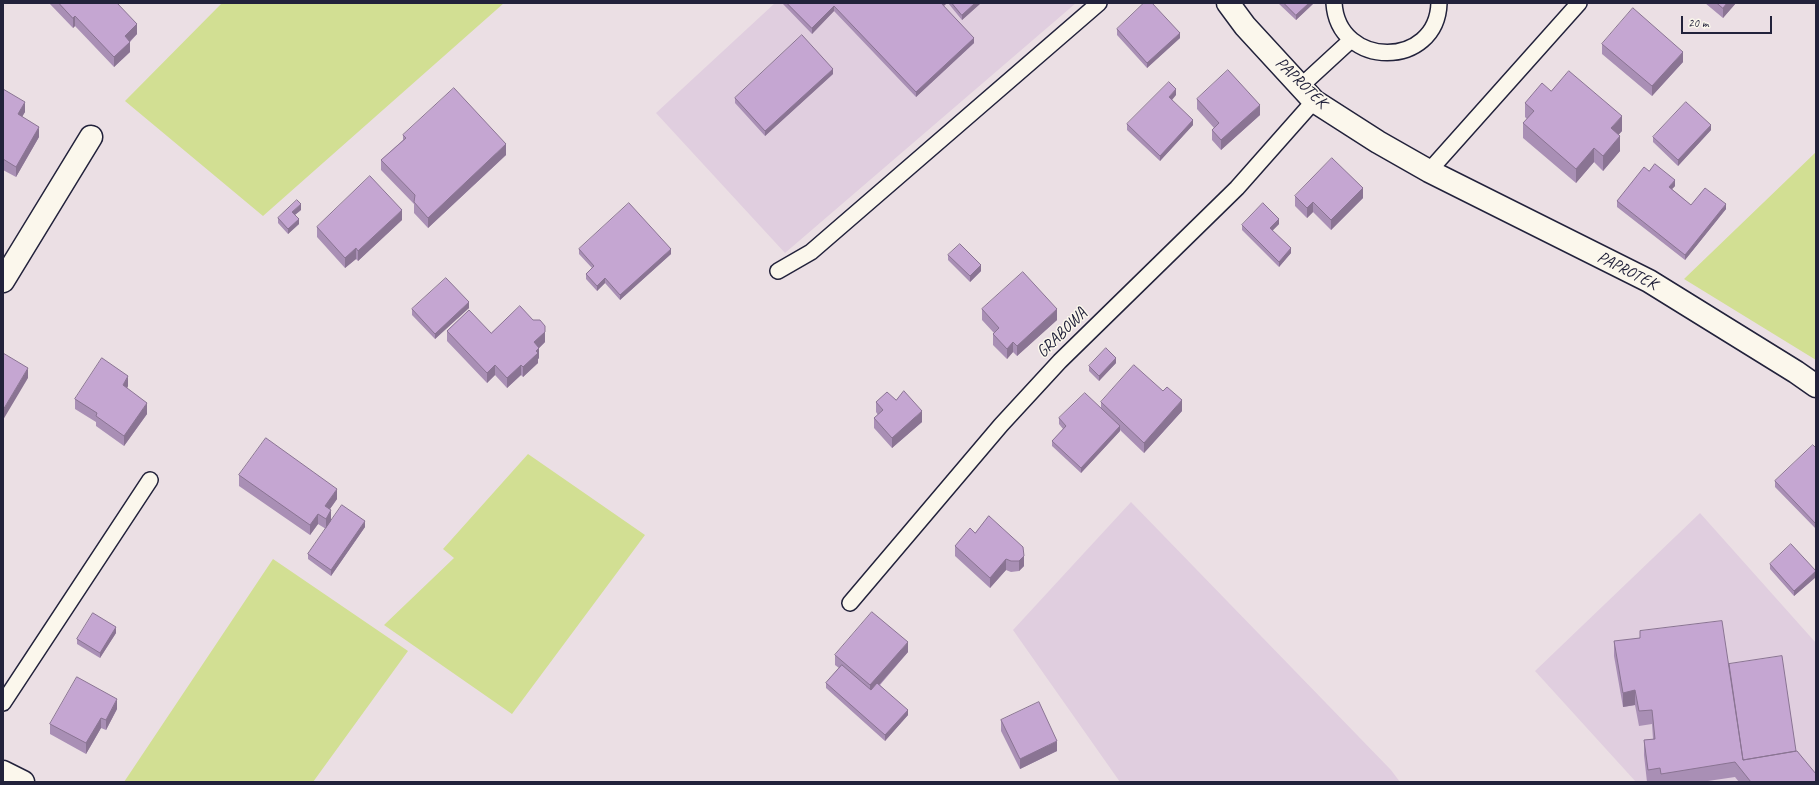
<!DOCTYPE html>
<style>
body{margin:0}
#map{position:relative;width:1819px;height:785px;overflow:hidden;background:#ebdfe4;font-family:Caveat,sans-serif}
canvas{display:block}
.frame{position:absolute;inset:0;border:4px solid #22223b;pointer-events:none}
.scale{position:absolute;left:1681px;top:16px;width:91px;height:18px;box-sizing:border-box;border:2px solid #22223b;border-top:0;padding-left:5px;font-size:12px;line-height:14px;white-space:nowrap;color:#22223b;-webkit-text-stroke:3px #fbf7ec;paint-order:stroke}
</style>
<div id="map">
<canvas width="1819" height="785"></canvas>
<div class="frame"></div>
<div class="scale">20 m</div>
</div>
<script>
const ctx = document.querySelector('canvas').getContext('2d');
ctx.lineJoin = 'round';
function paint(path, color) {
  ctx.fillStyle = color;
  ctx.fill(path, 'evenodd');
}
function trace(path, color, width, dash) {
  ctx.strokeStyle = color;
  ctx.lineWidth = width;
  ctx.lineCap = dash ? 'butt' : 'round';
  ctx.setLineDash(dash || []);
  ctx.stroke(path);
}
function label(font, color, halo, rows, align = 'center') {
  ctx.font = font + ' Caveat,sans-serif';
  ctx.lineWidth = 3;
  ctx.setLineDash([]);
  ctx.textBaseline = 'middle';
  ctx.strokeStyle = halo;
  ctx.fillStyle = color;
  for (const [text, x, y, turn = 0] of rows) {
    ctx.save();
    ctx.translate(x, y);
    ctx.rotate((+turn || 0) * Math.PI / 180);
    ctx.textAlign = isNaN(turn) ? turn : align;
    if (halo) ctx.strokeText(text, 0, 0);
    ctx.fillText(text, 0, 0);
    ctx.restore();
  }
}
paint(new Path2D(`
 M775,3H1076L785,253L656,113Z
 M1131,502L1391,770L1400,782H1120L1013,630Z
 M1700,513L1816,643V782H1636L1535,671Z`), '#e0cedf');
paint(new Path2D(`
 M222,3H504L263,216L125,101Z
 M1816,152V360L1684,279Z
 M528,454L645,535L512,714L384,625L454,558L443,549Z
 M273,559L408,651L313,782H124Z`), '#d2df93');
const lane = new Path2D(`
 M1334,3C1338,69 1437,69 1439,3
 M1301,86L1351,40
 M1429,171L1579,3
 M778,271L811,252L1099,3
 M850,603L1001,425L1060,361L1237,188L1314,101
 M3,703L150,480`);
const street = new Path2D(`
 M1228,3L1245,26L1314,101L1378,142L1429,171L1649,281L1796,372L1816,386
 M3,281L91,137
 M3,772L23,782`);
trace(lane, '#22223b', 18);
trace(street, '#22223b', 25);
trace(lane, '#fbf7ec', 15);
trace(street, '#fbf7ec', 22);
paint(new Path2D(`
 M49,3H117L137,34L130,42V52L114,67L75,26L73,28Z
 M783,3H947L944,6L974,43L916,97L834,11L812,34L783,4Z
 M948,3H981L962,20Z
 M1278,3H1314L1296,20Z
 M1705,3H1736L1723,18Z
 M1117,29L1180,38L1147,68L1117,35Z
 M1602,44L1683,62L1652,96L1602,54Z
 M833,74L765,136L735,103V98Z
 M3,89L25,112L22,116L39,137L16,177L3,170Z
 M1551,91L1622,131L1618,135L1620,151L1603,171L1594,162L1576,183L1523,138V123L1527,119L1525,117V103Z
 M1176,95L1172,100L1193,125L1160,161L1127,130V124Z
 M1197,99L1260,115L1221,150L1212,140V130L1214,128L1197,109Z
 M1711,130L1678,166L1653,142V137Z
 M403,135L506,155L428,228L414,213V204L381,170V160L403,140Z
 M1649,171L1675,186L1672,189L1691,205L1726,209L1685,260L1617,207V201Z
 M1295,196L1363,198L1331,230L1313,212L1307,218L1295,206Z
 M301,210L295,215L299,224L288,234L278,223V218Z
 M402,220L358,261L356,259L345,268L317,237V227Z
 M1279,224L1272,231L1291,253L1279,267L1242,230V225Z
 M579,249L671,254L620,300L605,283L597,291L586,279V274L592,268L579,254Z
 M948,255L981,271L970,282L948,260Z
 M469,308L435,339L412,315V309Z
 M982,309L1057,320L1017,356L1013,352L1007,359L993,345V334L994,333L982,320Z
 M447,331L491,333L545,342L539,348V358L538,359V363L523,377L521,375L507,388L495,375L487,383L447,341Z
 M1116,363L1099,381L1089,371V366Z
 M128,386L127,388L147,414L124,446L96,426V422L75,409V399Z
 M1163,391L1182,411L1144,453L1120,430V431L1081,473L1052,446V441L1063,429L1059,424V418L1101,408V402Z
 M896,400L922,422L892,448L874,428V418L878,415L876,412V402Z
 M1816,448V529L1775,487V481Z
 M239,475L337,499L330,509L331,521L365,527L331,576L308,559V554L326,529L318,524L310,535L239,486Z
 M989,516L1024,566L1019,571L1011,572L1006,570L990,588L955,556V546L975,533Z
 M1770,564L1816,571V577L1794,596L1770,569Z
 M116,633L100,658L77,644V639Z
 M1614,641L1729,664L1796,751L1816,782H1739L1735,777L1701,782H1647L1644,755V740L1653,739L1652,724L1639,726L1635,705L1623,707L1614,656Z
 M908,652L880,685L908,715L885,741L826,688V683L839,668L835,665V655Z
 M117,709L106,730L101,728L86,754L50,734V724Z
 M1001,720L1057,751L1020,769L1001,731Z`), '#a98fb5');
paint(new Path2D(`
 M941,3H947L941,8Z
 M975,3H981L962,20V15Z
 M1309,3H1314L1296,20V15Z
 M1727,3H1736L1723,18V8Z
 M834,6V11L812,34V28Z
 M75,16V26L73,28V18Z
 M137,24V34L129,42H130V52L114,67V57L125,36Z
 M1180,33V38L1147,68V63Z
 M974,38V43L916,97V92Z
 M1683,52V62L1652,96V86Z
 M833,69V74L765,136V131Z
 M1176,89V95L1169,103V97Z
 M25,102V112L18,124V114Z
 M1260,105V115L1221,150V140Z
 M1622,116V131L1611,143V128Z
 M1193,120V125L1160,161V156Z
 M1711,125V130L1678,166V160Z
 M39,127V137L16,177V167Z
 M1620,136V151L1603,171V156Z
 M506,144V155L428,228V218Z
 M1594,148V162L1576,183V169Z
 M1675,180V186L1669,192V187Z
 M1363,188V198L1331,230V220Z
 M1313,202V212L1307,218V208Z
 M301,204V210L292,217V212Z
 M1726,204V209L1685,260V255Z
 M402,210V220L358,261V251Z
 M299,219V224L288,234V229Z
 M1279,219V224L1270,233V228Z
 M356,248V259L345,268V258Z
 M1291,248V253L1279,267V262Z
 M671,249V254L620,300V295Z
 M981,265V271L970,282V276Z
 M605,278V283L597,291V286Z
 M469,302V308L435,339V334Z
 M1057,309V320L1017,356V346Z
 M545,326V342L539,348V358L538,359V363L523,377V367L534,342Z
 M1013,342V352L1007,359V349Z
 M1116,358V363L1099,381V376Z
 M495,365V375L487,383V373Z
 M521,365V375L507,388V378Z
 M28,368V378L3,420V410Z
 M128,376V386L123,396V385Z
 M1182,400V411L1144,453V443Z
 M147,403V414L124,446V436Z
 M922,411V422L892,448V438Z
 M1120,426V431L1081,473V468Z
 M337,489V499L325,516V506Z
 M331,510V521L326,529V519Z
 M318,514V524L310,535V525Z
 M365,521V527L331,576V570Z
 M1024,556V566L1019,571V561Z
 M1006,559V570L990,588V578Z
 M1816,571V577L1794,596V591Z
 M116,627V633L100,658V653Z
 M908,642V652L870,695V685Z
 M1635,690V705L1623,707V693Z
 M117,699V709L106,730V720Z
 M908,710V715L885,741V735Z
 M101,718V728L86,754V743Z
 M1057,741V751L1020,769V759Z`), '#8a7493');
const building = new Path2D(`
 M59,3H117L137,24L125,36L130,42L114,57L75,16L73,18Z
 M787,3H941L974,38L916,92L834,6L812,28Z
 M952,3H975L962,15Z
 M1144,3H1152L1180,33L1147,63L1117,29Z
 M1284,3H1309L1296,15Z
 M1717,3H1727L1723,8Z
 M1633,8L1683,52L1652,86L1602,44Z
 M802,35L833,69L765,131L735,98Z
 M1228,70L1260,105L1221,140L1212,130L1219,123L1197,99Z
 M1569,71L1622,116L1611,128L1620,136L1603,156L1594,148L1576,169L1523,123L1534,111L1525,103L1542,83L1551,91Z
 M1169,82L1176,89L1169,97L1193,120L1160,156L1127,124Z
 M454,88L506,144L428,218L414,202L415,195L381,160L406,138L403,135Z
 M3,89L25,102L18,114L39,127L16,167L3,159Z
 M1686,102L1711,125L1678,160L1653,137Z
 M1332,158L1363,188L1331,220L1313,202L1307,208L1295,196Z
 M1655,164L1675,180L1669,187L1691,205L1705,188L1726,204L1685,255L1617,201L1644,167L1649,171Z
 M370,176L402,210L358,251L356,248L345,258L317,227Z
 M297,200L301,204L292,212L299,219L288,229L278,218Z
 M629,203L671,249L620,295L605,278L597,286L586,274L594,266L579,249Z
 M1263,203L1279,219L1270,228L1291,248L1279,262L1242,225Z
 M960,244L981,265L970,276L948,255Z
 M1023,272L1057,309L1017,346L1013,342L1007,349L993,334L999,328L982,309Z
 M446,278L469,302L435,334L412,309Z
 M520,306L533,320H540L545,326V332L534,342L539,348L536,351L538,353L523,367L521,365L507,378L495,365L487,373L447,331L469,310L491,333Z
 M1106,348L1116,358L1099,376L1089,366Z
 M3,353L28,368L3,410Z
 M102,358L128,376L123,385L147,403L124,436L96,416L97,413L75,399Z
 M1134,365L1163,391L1167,387L1182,400L1144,443L1101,402Z
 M904,391L922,411L892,438L874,418L883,410L876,402L887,392L896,400Z
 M1085,393L1120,426L1081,468L1052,441L1066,426L1059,418Z
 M266,438L337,489L325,506L331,510L326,519L318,514L310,525L239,475Z
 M1813,445L1816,448V524L1775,481Z
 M342,505L365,521L331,570L308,554Z
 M989,516L1023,547L1024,556L1019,561H1011L1006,559L990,578L955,546L970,528L975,533Z
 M1791,544L1816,571L1794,591L1770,564Z
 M872,612L908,642L870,685L835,655Z
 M93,613L116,627L100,653L77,639Z
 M1722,621L1743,760L1797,751L1816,774V782H1751L1735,762L1661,774L1660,768L1648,770L1644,740L1655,739L1652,710L1639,711L1635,690L1623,693L1614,641L1640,638V631Z
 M1782,656L1796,751L1743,760L1729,664Z
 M842,665L871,690L877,683L908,710L885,735L826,683Z
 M77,677L117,699L106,720L101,718L86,743L50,724Z
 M1039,702L1057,741L1020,759L1001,720Z`);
paint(building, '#c5a6d2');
trace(building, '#8a7493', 1);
label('17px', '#22223b', '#fbf7ec', [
 ["PAPROTEK",1301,83,44],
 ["PAPROTEK",1627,271,27],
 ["GRABOWA",1062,333,-45]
]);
</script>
